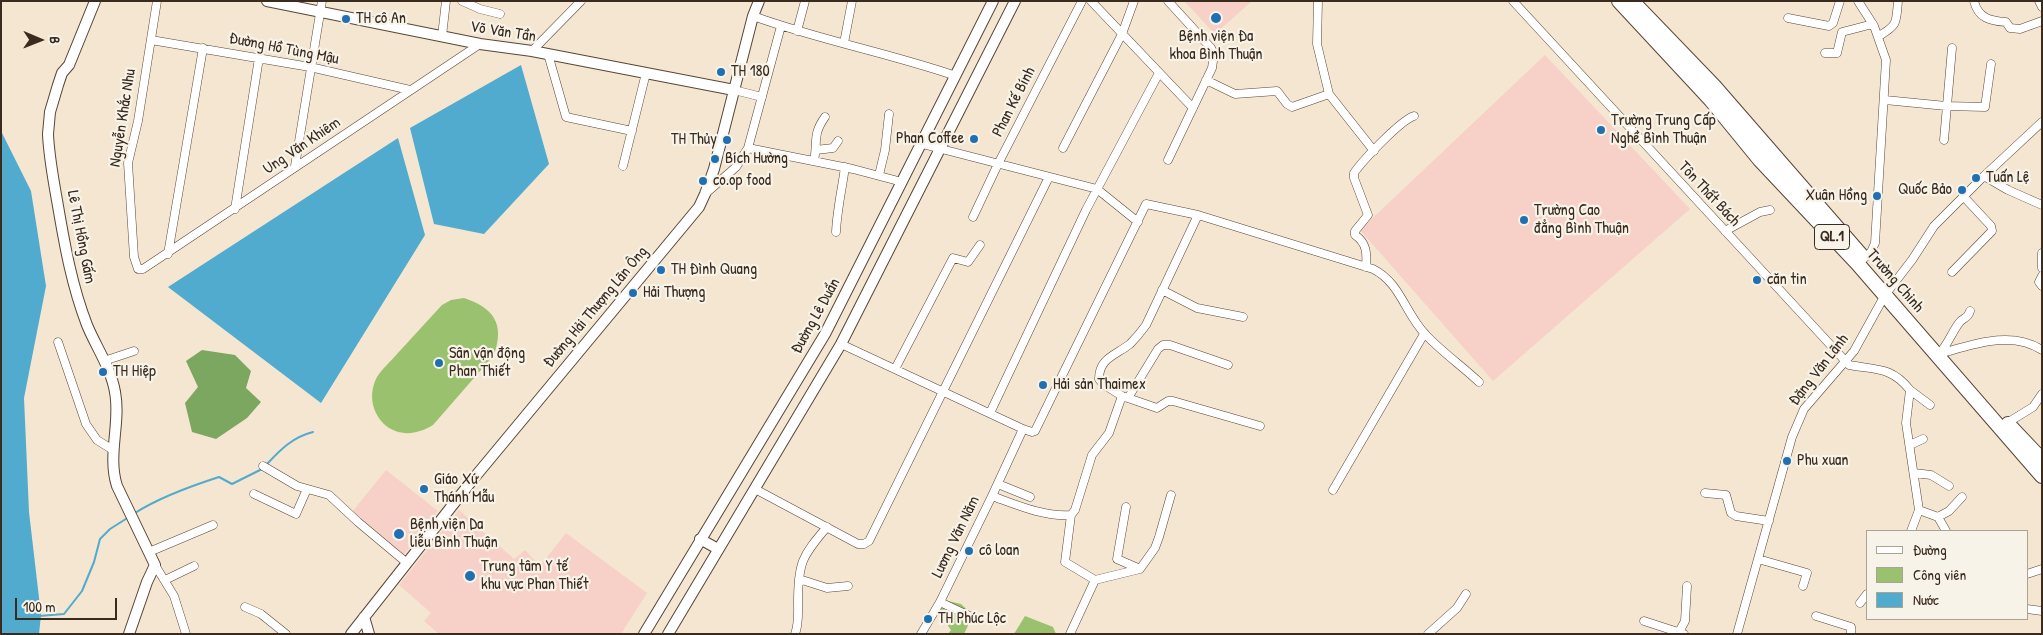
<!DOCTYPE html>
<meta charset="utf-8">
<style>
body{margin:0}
#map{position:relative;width:2043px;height:635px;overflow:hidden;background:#f4e6d0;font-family:"Patrick Hand",sans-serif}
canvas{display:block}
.frame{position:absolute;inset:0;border:2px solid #3b2a1e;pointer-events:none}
.legend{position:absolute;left:1866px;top:530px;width:162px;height:90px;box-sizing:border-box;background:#f7f3e8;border:1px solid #aca397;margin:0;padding:6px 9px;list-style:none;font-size:15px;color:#3b2a1e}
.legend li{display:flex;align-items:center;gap:10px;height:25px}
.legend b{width:25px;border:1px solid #aca397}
.north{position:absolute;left:15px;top:15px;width:50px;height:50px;-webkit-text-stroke:4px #f7f3e8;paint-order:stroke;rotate:91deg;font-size:14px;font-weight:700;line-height:20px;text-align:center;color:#3b2a1e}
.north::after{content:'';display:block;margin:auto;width:18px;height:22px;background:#3b2a1e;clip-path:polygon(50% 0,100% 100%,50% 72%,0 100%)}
.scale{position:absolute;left:15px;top:598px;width:102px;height:22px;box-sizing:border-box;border:2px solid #3b2a1e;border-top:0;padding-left:6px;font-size:15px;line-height:18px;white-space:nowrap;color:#3b2a1e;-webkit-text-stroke:4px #f7f3e8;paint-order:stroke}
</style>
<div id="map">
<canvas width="2043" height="635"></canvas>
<div class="frame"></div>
<ul class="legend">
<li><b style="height:6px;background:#fff"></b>Đường</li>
<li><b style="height:14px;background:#9ac16d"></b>Công viên</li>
<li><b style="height:14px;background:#50abce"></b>Nước</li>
</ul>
<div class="north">B</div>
<div class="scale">100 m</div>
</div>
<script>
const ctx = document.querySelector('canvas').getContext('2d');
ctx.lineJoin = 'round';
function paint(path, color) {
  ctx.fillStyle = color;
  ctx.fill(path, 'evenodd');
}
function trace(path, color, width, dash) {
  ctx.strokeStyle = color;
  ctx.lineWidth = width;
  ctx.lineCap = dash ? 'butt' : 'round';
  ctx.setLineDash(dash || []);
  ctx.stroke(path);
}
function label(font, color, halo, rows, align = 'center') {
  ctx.font = font + ' "Patrick Hand",sans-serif';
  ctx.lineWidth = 4.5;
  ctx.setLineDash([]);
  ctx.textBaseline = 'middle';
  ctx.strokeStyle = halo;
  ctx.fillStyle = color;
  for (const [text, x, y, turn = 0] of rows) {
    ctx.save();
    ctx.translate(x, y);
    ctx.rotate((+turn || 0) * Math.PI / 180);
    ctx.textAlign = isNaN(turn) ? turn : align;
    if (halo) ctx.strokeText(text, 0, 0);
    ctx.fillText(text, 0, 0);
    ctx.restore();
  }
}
paint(new Path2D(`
 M1184,1H1252L1215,34Z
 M1545,55L1690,209L1493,381L1360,230Z
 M386,470L438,511L403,556L352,512Z
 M459,510L514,559L525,550L540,566L566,533L647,593L621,634H439L424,621L431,613L399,585Z`), '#f7d1c7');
paint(new Path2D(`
 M464,298C494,308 505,324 494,355L433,425C420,433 404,437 389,428C373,417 367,396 377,377C382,369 391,361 397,354C412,338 427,321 442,305L451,300Z
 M944,600L961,604L973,615L964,634H948L951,630L938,611Z
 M1025,616L1053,627L1056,634H1014Z`), '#9ac16d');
paint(new Path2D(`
 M202,350L235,355L251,371L246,388L261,402L247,418L216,439L192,432L185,403L198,387L186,361Z`), '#7ba760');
paint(new Path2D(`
 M521,65L549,164L484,234L434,224L410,128Z
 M1,131L31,191L46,286L24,398L29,512L41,615L39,634H1Z
 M398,138L425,235L321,403L168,287Z`), '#50abce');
trace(new Path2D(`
 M267,464C281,449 293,437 313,432
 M135,513C160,497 191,486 219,477L232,484L262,469
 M39,616L64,614L82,591L94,562L100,539L110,529L129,517`), '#50abce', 2);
const street = new Path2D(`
 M157,1L138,121L128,163L134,257L138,269H143L480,44
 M462,1L480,9L500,14
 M1091,1L1193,108
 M1168,1L1211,48L1214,54L1212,68L1168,160
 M1318,1L1317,44L1329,94L1374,151
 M1513,1L1849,365C1875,370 1891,366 1910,390L1906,423L1919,510L1911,531
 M1858,1L1874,26L1886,60L1875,243L1871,252L1861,261
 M1974,1C1978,18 1990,21 2006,22L2010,28L2020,29L2042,21
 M2039,1L2042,7
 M753,16C819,40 889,53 956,76
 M1788,18L1829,26L1833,23L1840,1
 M797,31L805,1
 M442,36L446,1
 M1879,36C1898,25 1896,23 1898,1
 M151,40L310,67L410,90
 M844,43L852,1
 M532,51L581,1
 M1825,53H1837L1842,32L1873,24
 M548,54L566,117L632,131
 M1206,80L1235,94L1277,91L1287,104L1292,107L1329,94
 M734,90L762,97
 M1885,100L1946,106L1985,107L1991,64
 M1944,140L1952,48
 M922,144L1097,189L1138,222
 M748,148L853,169L902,182
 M1063,148L1122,34L1134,1
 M816,150L833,148L838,141
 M814,161C818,142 812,135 825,117
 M295,166L322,1
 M623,166L646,73
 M879,175L885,150L889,114
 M1984,176L2008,190L2042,205
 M705,194L736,167L748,148L781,26
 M235,209L259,58
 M973,217L998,164L1082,1
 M1725,231L1760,212L1770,210
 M836,232C837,210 842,189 845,167
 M2042,253V268
 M168,254L203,48
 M1366,267C1367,254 1367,243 1355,235V231L1368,215L1354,178V173C1363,160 1401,120 1414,116
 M1952,272L1992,231L1991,226L1964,197
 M2042,276L2039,282L2042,286
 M1162,290L1197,308L1243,317
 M58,342L86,424L97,440L113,450
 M841,344L1023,429L1032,432L1035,431L1146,204L1198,215L1373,269C1401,283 1405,314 1426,335C1442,352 1462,366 1479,382
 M1943,349C1949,341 1953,331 1959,323C1963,317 1968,319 1970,311
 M1946,352C1977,343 2013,331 2042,350
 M104,361L134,351
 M895,369L953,258L968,262L980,245
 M1910,390L1930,405
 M1122,396L1157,408L1168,401H1173L1260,426
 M1128,398L1158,349L1163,345H1170L1228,365
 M990,413L1086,210L1159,73
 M2007,423L2033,407L2042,394
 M1910,445L1923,439
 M263,466L297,486L329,495L358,522L407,563
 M1914,473L1931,475L1949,486
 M998,484L1030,497
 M755,489L858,544H864L869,541L1049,177
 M1333,490L1424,334
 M1705,493L1726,495L1731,513L1736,516L1769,521
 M254,494L296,514L307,489
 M992,496L1023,429
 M1126,507L1117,559L1140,569
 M1919,510L1938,517L1946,531
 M1071,515L1065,562L1095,580
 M1938,517L1949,511L1962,497
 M149,552L213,525
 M1758,559L1807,573L1803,586
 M155,565L174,596L186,634
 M2027,574L2042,569
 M799,579L827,588L848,586
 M165,580L194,566
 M940,602L978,620
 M1860,603L1867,594
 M245,607L261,614L286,634
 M2027,609L2042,611
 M1816,616L1851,627V634
 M1644,621L1684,634
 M1679,632L1685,621L1687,586
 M795,634C799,624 798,613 798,602C798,563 802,556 827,527
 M921,634L940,602L992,496C1017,505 1044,517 1071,515L1075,510L1092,455L1109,433L1122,396L1103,384L1099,379C1099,358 1116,355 1130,344C1136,338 1141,332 1146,325L1198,215
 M1070,634L1095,580L1140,569L1155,548L1159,537L1171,495
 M1428,634L1457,608L1466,594
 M1737,634L1792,437L1804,409L1854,351L1885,295L1912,260L1934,226L1984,176L2042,122`);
const secondary = new Path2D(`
 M95,1L69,65L62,73L58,85L50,112L48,134C49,158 54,183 58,206C65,247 72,286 87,325C96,347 111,368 115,392C121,423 107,455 117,486L155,565L147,582L129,634
 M267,1L480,44L532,51L734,90
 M700,539L718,549
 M364,617L369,634
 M351,634L474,478L699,207L705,194L714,169L753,16L759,1
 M644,634L825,334L993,1
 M668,634L841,344L1015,1`);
const highway = new Path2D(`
 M1619,1L1711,100L1760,160L1857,263L2042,476
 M1632,1L1714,86L1861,255
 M2008,424L2042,460`);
trace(street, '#574639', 9);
trace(secondary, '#574639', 12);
trace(highway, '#574639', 16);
trace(street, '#fff', 8);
trace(secondary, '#fff', 10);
trace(highway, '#fff', 14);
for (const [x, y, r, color] of [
 [1216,18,6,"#1f6fb2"],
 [346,19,5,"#1f6fb2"],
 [721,72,5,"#1f6fb2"],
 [1601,130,5,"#1f6fb2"],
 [974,139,5,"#1f6fb2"],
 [727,140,5,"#1f6fb2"],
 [715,159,5,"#1f6fb2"],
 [1976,178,5,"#1f6fb2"],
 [703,181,5,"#1f6fb2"],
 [1962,190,5,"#1f6fb2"],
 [1877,196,5,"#1f6fb2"],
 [1524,220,5,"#1f6fb2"],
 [661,270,5,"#1f6fb2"],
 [1757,280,5,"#1f6fb2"],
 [633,293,5,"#1f6fb2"],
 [439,363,5,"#1f6fb2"],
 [103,372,5,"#1f6fb2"],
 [1043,385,5,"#1f6fb2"],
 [1787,461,5,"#1f6fb2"],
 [424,489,5,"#1f6fb2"],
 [399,534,6,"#1f6fb2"],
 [969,551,5,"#1f6fb2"],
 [470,576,6,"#1f6fb2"],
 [928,619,5,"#1f6fb2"]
]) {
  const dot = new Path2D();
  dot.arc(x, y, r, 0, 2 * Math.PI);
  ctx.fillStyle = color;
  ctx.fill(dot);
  trace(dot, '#f7f3e8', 2);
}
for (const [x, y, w] of [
 [1832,237,35]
]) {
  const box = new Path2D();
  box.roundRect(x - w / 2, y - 12.5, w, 25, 4);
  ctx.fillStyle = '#f7f3e8';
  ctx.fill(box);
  trace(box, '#3b2a1e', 1);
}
label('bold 15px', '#3b2a1e', null, [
 ["QL.1",1832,237]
]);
label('16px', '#3b2a1e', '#f7f3e8', [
 ["TH cô An",356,19],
 ["Bệnh viện Đa",1216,37,"center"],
 ["khoa Bình Thuận",1216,55,"center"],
 ["TH 180",731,72],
 ["Trường Trung Cấp",1611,121],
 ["Nghề Bình Thuận",1611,139],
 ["Phan Coffee",964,139,"right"],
 ["TH Thủy",717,140,"right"],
 ["Bích Hường",725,159],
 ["Tuấn Lệ",1986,178],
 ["co.op food",713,181],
 ["Quốc Bảo",1952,190,"right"],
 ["Xuân Hồng",1867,196,"right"],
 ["Trường Cao",1534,211],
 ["đẳng Bình Thuận",1534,229],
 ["TH Đình Quang",671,270],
 ["căn tin",1767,280],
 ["Hải Thượng",643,293],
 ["Sân vận động",449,354],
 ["Phan Thiết",449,372],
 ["TH Hiệp",113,372],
 ["Hải sản Thaimex",1053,385],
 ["Phu xuan",1797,461],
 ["Giáo Xứ",434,480],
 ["Thánh Mẫu",434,498],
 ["Bệnh viện Da",410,525],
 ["liễu Bình Thuận",410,543],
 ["cô loan",979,551],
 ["Trung tâm Y tế",481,567],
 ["khu vực Phan Thiết",481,585],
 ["TH Phúc Lộc",938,619]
], 'left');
label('16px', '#3b2a1e', '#f7f3e8', [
 ["Võ Văn Tần",503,32,9],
 ["Đường Hồ Tùng Mậu",284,49,11],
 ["Phan Kế Bính",1014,102,-63],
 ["Nguyễn Khắc Nhu",123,118,-81],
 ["Ung Văn Khiêm",302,146,-34],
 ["Tôn Thất Bách",1709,194,47],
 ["Lê Thị Hồng Gấm",81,237,79],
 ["Trường Chinh",1895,281,49],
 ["Đường Hải Thượng Lãn Ông",596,307,-50],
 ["Đường Lê Duẩn",816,316,-61],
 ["Đặng Văn Lãnh",1819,370,-52],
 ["Lương Văn Năm",956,537,-64]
]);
</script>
